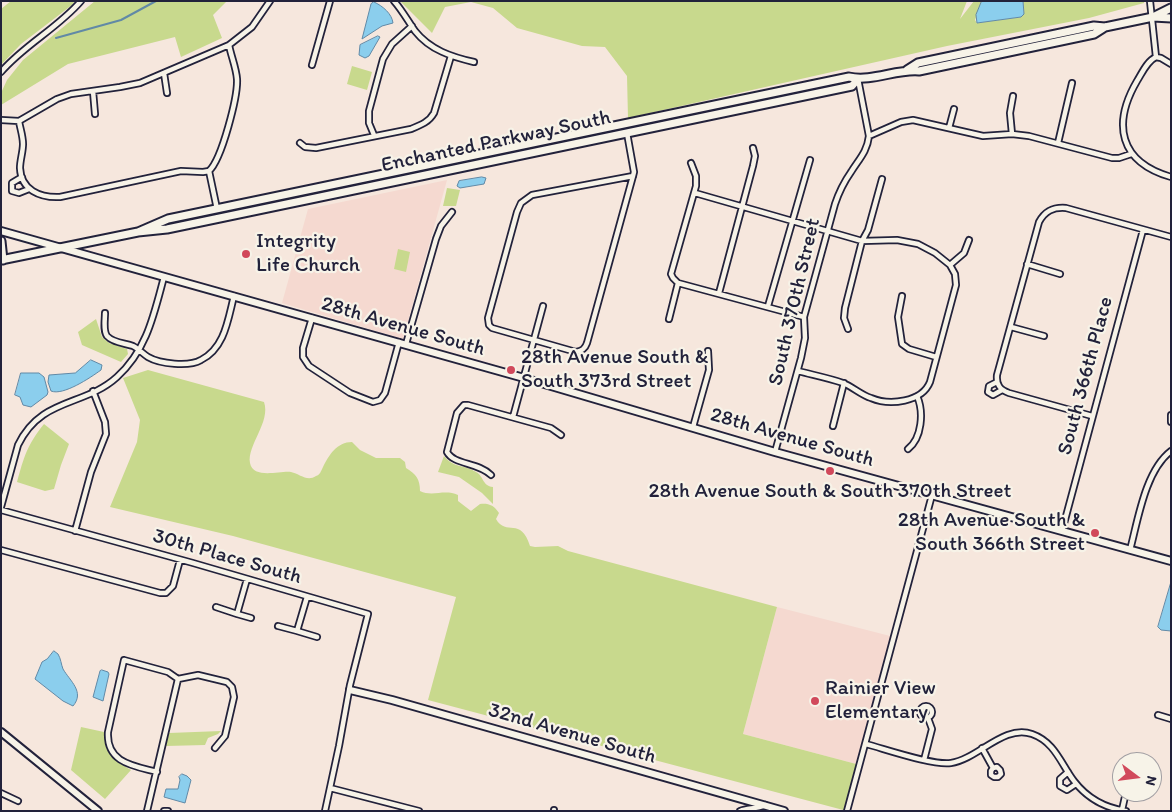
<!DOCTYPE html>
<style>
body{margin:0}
#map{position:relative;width:1172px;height:812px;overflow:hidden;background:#f6e7dd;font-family:Itim,sans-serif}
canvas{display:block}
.frame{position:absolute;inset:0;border:2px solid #22223b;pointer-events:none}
.north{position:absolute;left:1112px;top:752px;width:50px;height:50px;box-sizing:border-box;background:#f7f3e8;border:1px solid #a29fa3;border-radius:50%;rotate:105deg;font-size:14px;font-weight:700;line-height:20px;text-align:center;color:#22223b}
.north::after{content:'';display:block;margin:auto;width:18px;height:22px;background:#d1495b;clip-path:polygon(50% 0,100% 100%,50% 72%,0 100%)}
</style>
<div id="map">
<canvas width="1172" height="812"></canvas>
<div class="frame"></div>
<div class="north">N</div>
</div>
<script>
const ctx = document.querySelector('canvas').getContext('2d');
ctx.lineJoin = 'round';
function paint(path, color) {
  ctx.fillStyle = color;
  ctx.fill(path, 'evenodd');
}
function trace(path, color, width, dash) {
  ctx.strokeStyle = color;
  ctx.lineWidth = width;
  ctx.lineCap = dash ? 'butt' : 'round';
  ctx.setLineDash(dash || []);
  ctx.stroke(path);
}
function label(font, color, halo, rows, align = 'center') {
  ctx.font = font + ' Itim,sans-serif';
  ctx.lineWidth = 4.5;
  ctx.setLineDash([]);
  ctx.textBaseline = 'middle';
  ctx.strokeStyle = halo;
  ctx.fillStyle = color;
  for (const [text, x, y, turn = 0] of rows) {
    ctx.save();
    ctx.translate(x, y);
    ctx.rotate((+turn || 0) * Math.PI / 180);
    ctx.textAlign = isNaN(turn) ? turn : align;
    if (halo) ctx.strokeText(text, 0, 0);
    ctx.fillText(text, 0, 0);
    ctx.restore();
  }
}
paint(new Path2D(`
 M447,180L403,339L282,303L308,209Z
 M777,607L894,637L860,765L743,734Z`), '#f5d9d0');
paint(new Path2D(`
 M11,1H75L72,5L21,44L1,65V9Z
 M95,1H227L213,15L222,38L181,57L175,37L68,64L1,105V93L7,80L23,60Z
 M400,1H967L960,19L974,1H982L975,20L977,23L1021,17L1024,14L1023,1H1144V3L1089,18L947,46L628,118L627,76L605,47L582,46L517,28L493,8L471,2L445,7L432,33Z
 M352,66L372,72L367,90L347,84Z
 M447,188L460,190L456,206H443Z
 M398,249L410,252L406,272L394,269Z
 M96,319L102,337L109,343L127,349L128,354L121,362L82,345L78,332Z
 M148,370L264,402C271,422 247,445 250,463C253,480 282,470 291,472C300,474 307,482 316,476C320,475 321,471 323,467C329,455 337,442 352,442L360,450L376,458H400L405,462L406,468C416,474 420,479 420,491C432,497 445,489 458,495V501L471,511L480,504C488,503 494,505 499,513L496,519C506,537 521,516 530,546L535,547L558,546L568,551L777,607L743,734L860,765L847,811L428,700L456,597L233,536L110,507L137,442L140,420L123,378Z
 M44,424L69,444L61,465L54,489L45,491L17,482C24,457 27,445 44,424Z
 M444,456C454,469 464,464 476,472C484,476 482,486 493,487V504L482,493L459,477L438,472Z
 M81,727L104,732C105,751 115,761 131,770L105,799L71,770Z
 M221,731L218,734L208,738L205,745L166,746L169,733Z`), '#c8d98d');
const water = new Path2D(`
 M982,1H1023L1024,14L1021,17L977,23L976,15Z
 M374,2C383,6 392,14 393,23L382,26L362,39L371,4Z
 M378,36L380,37L369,56L365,58L359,55L360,45Z
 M482,177L486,178L484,184L460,188L457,186L459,181Z
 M91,360L102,365L101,370C90,378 63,396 51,391L48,382L49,375L75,373Z
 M21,373H39L44,377L48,392L47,395L31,407L23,405L20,397L15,395Z
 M1171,582V631L1161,630L1158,627Z
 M54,651L58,654C61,659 61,664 63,669C70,681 85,692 73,706L63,701L35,679L42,662L47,659Z
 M102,670L108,672L109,674L103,701L93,697L100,671Z
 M182,774L187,776L191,780L185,803L164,797L166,789H178L180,780L179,777Z`);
paint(water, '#8bceed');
trace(water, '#6189a6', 1);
trace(new Path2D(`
 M56,38L121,20L156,1`), '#6189a6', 2);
const street = new Path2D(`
 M394,1C402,10 408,21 415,31C430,50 452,57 474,62
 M1150,1L1156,57
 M1156,57C1147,61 1142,73 1137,81C1112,124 1119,162 1171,177
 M1156,57L1161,58L1171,64
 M312,65L330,1
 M1,72C24,45 58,28 81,1
 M164,73L167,93
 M93,91L95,114
 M1,120L19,121L57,99L71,94L120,87L140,83L229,45L252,27L270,1
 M19,121C20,128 23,136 23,144C23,152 20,160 20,168C21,190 40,198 60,197L181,171L203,172L209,171
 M949,128L954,109
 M627,133L634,172L633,176L587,343C585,349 582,351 576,352L492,328L489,325L488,318L517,212L521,203L532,195L633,176
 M1012,134L1010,113L1013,96
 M374,135L369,123V111L383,59L392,44L412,26
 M869,136L901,122L913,120L983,136L1012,134L1029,136L1112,158H1119L1131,154
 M300,143L305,147L316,148L411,129C421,125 429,122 434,113L451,56
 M1058,143L1072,83
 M22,177L12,183V191L19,193L29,189
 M695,193L862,241L897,240L918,244L935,253L950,265L955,274L956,285L930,382C922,402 890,406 871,398C861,395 853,387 843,383C829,378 813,375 798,371
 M217,209L209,171C222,159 238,96 237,79C236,67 231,56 229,45
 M1027,264L1060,274
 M950,265L964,253L969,240
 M678,283L804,317
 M719,293L753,166L755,156L753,148
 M902,296L898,317L902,344L909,349L936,357
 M768,306L810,160
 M105,313C105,320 103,331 107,336C113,343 125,343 133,346C139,349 143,354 148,357C160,364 189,367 201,360C225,348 228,319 234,296
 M312,318L303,348V357L309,366L350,393L373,402L380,400L385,393L399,342
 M669,319L678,283L673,278L671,274L696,186V176L691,163
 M1011,327L1044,336
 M848,329L844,318L845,308L862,241L868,230L882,179
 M406,344L436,239L441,226L452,212
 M997,382L989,386L988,392L993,395L1002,390
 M1171,415V422
 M1092,416L1009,393C1000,390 996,385 997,375L1039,222C1045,211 1053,207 1066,208L1171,237
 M513,417L543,306
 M833,426L844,383
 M693,427L709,370L708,351
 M908,449C922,438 924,412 917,396
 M775,452L801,358L805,338L804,317L835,204C839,192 844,182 851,172C859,159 867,152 869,136L858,79
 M491,475C478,462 454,465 447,452L457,413L464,405H468L551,428L561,435
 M1,507L18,445C41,397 84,407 117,377C147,350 154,314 164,277
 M1,510L193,563L368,614L350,685L339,746L325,811
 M75,531L91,472L106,434L105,422L93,391
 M1062,531L1143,230
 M1,550L160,593H166L173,586L180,560
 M1130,550C1138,520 1145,471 1171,451
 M247,579L237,614L251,618
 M307,597L297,631L317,637
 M216,607L237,614
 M278,626L297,631
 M920 712a6 6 0 1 1 12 0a6 6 0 1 1-12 0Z
 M1158,715L1171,719
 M866,744C885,749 934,766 951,763C978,759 1004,724 1032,734C1055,742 1061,764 1074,781C1087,798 1106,808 1126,811
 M982,748L993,768L997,767L1000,770L1001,774L998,777H994L991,775V771L993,768
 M924,760L932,729L928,718
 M1125,762L1130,758L1134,759L1136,762
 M157,772C134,766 106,763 108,732L124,660L168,672L178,679L198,675L227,682L232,687L234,697L225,736L215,748
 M1068,772L1060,779V786L1067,790L1076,784
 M330,788L419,811
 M1,793L18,801
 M1122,810L1126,792
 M147,811L178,679
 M164,811H168
 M554,811V810
 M740,811C748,808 757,809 765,805
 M847,811L932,495`);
const secondary = new Path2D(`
 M1,231L524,378L775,452L1171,561
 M350,690L392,700L784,811
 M1,732L98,811`);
const primary = new Path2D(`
 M1153,17L1171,8
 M907,70L918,63L1094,26L1105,27L1153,17L1171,18
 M138,232L168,219L849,77C872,82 896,69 919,71L1094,34L1105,27
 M1,241L3,260
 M1,260L138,232L167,229L852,86L858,79`);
trace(street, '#22223b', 8);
trace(secondary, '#22223b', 10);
trace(primary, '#22223b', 11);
trace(street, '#f7f3e8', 4.5);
trace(secondary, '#f7f3e8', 6);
trace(primary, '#f7f3e8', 7);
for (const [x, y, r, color] of [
 [246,254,5,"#d1495b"],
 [511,370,5,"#d1495b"],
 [830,471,5,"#d1495b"],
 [1095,533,5,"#d1495b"],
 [815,701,5,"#d1495b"]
]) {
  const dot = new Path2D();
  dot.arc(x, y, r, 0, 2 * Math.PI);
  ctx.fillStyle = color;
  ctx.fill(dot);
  trace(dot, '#f7f3e8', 2);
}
label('21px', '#22223b', '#f7f3e8', [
 ["Enchanted Parkway South",496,142,-12],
 ["South 370th Street",795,302,-77],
 ["28th Avenue South",403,327,16],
 ["South 366th Place",1086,376,-75],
 ["28th Avenue South",792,438,16],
 ["30th Place South",227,557,16],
 ["32nd Avenue South",572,734,16]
]);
label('21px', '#22223b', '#f7f3e8', [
 ["Integrity",256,242],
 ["Life Church",256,266],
 ["28th Avenue South &",521,358],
 ["South 373rd Street",521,382],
 ["28th Avenue South & South 370th Street",830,492,"center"],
 ["28th Avenue South &",1085,521,"right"],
 ["South 366th Street",1085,545,"right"],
 ["Rainier View",825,689],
 ["Elementary",825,713]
], 'left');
</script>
